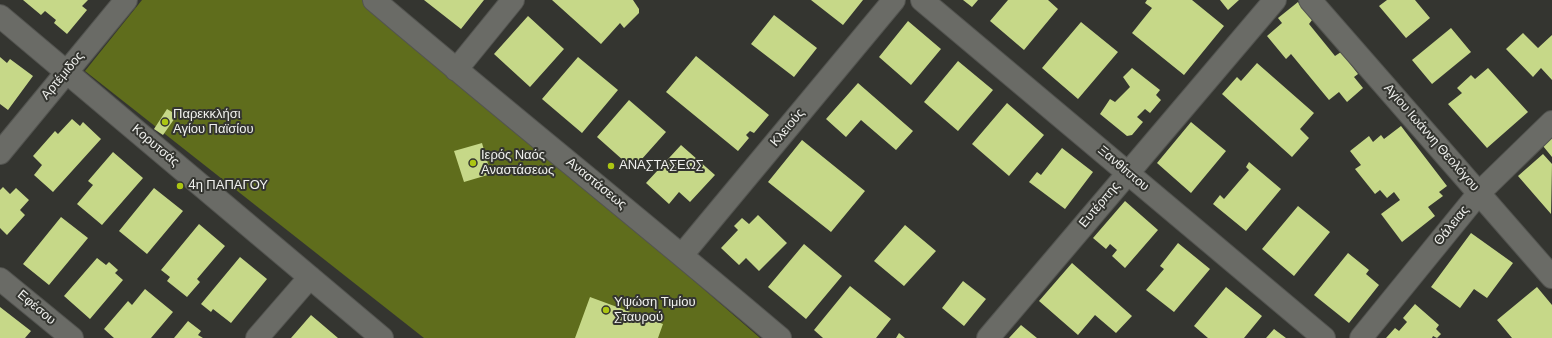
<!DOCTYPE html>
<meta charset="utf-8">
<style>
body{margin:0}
canvas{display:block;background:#343530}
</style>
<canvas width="1552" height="338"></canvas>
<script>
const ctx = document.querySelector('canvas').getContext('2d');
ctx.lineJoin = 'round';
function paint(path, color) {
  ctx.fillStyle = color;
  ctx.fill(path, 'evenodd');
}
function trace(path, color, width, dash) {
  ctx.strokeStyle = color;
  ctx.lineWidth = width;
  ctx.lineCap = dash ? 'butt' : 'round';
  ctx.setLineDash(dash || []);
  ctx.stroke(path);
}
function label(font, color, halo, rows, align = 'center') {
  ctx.font = font + ' "Nunito Sans",sans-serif';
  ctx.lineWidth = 4;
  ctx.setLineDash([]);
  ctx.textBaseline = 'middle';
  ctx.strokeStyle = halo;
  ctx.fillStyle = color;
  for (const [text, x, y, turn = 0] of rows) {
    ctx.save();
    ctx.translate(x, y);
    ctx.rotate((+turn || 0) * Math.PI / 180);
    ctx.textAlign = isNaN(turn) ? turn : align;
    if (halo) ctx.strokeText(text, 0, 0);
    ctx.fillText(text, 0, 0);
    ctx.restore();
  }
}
paint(new Path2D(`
 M142,0H370L760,338H424L85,71Z`), '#5f6d1c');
paint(new Path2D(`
 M23,0H88L82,6L87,10L67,34L54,23L56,20L45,11L41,15Z
 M424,0H484L461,29Z
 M552,0H633L639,9V13L624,28L620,23L601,44Z
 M811,0H863L843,25Z
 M963,0H978L972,7Z
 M1008,0H1048L1058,9L1024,50L990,21Z
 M1147,0H1192L1224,26L1184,75L1132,33L1152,8L1145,3Z
 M1220,0H1239L1228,10Z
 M1387,0H1415L1430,18L1406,38L1379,6Z
 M1298,2L1312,20L1309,24L1335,56L1341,52L1358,74L1354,77L1363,88L1347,102L1339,92L1329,100L1291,54L1286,59L1267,36L1282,23L1278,18Z
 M774,15L817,48L794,77L751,44Z
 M528,16L564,49L530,87L494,54Z
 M908,21L941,49L911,85L879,57Z
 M1081,22L1118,52L1078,99L1042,68Z
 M1451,28L1471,52L1432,84L1412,60Z
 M1523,33L1538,48L1552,35V80L1541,68L1533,77L1506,49Z
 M696,56L769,115L754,133L750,131L746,135L749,138L738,151L666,92Z
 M0,57L7,63L10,59L33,76L8,110L0,104Z
 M578,57L618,90L582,133L542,99Z
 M958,61L993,90L958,131L924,102Z
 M1257,63L1314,113L1300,129L1309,138L1292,157L1222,94L1237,77L1241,81Z
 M1132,68L1160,90L1156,95L1161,100L1150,113L1145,109L1137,117L1143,122L1132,135L1127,136L1100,114L1110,99L1115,102L1130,87L1123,77Z
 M1488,68L1528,112L1487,148L1448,104L1462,93L1457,88L1471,75L1475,79Z
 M858,83L913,131L896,150L861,120L846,137L826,119Z
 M629,100L666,132L633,169L597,137Z
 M1007,103L1044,135L1009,176L972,144Z
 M167,109L177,115L163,135L154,129Z
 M72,119L80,126L83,122L101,139L53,192L34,175L42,165L33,156L55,131L58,134Z
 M1191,122L1226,151L1191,193L1157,163Z
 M1401,126L1447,186L1439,192L1443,196L1428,207L1435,216L1402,242L1381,214L1400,200L1394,192L1387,198L1380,190L1375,194L1355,169L1361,165L1350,151L1369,136L1373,142L1381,135L1384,139Z
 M1552,138V157L1543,146Z
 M802,140L865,191L831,232L768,182Z
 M482,143L491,174L464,182L454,151Z
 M681,145L715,175L690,202L679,192L669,204L646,183Z
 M1062,148L1093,172L1065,209L1029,182L1037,172L1041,175Z
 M113,152L143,178L102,225L77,204L93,185L88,181Z
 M1543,154L1552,164L1551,214L1518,176Z
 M1249,162L1281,189L1246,231L1213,204L1220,195L1224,199L1249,170L1246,167Z
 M3,187L10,194L16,188L29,200L20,210L25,215L7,235L0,228V190Z
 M154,188L183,211L147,254L119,231Z
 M1125,201L1158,230L1125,268L1112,256L1117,250L1110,244L1106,249L1093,238Z
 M1298,206L1330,232L1294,276L1262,249Z
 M758,215L787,243L759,271L746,258L739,265L721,248L738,230L734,226L742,218L749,224Z
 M61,217L88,238L49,285L23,264Z
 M199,224L225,246L197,279L200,282L187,297L167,281L170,277L161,270Z
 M905,225L936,251L904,286L874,261Z
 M1471,233L1513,263L1487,298L1474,289L1460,308L1431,287Z
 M1178,243L1210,269L1174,312L1146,290L1164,269L1160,266Z
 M804,244L842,276L806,319L768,287Z
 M1348,253L1369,270L1366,274L1379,285L1349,323L1314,295Z
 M240,257L267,279L231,323L213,309L211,312L201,304Z
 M97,258L106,265L109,262L118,270L115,273L123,280L90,319L64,296Z
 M1072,263L1132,316L1116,333L1095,315L1078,335L1039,301Z
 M963,281L986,299L964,326L942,308Z
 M850,286L891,319L876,338H823L814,330Z
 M1226,287L1262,316L1244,338H1208L1194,326Z
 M1537,287L1552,305V338H1512L1497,320Z
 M145,289L173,312L151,338H114L104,329L128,301L132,305Z
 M590,297L663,324L658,338H575Z
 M1415,304L1439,325L1436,329L1441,334L1437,338L1433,336L1432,338H1386L1395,328L1399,331L1407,322L1403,318Z
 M0,307L31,331L25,338H0Z
 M311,315L338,338H291Z
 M188,321L201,331L198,335L203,338H174Z
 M1021,325L1037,338H1009Z
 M1274,329L1286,338H1266Z
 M899,333L905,338H896Z`), '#c6d888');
const minor = new Path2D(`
 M374,0C508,114 646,224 780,338
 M922,0L1324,338
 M1310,0L1552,277
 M0,16L382,338
 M456,70L513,0
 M0,153L126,0
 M682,255L894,0
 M0,279L72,338
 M257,338L310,277
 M988,338L1275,0
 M1361,338L1479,193L1552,122`);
trace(minor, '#535450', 24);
trace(minor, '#6a6b66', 22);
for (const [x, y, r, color] of [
 [165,122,4,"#acc612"],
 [473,163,4,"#acc612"],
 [611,166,4,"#acc612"],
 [180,186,4,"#acc612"],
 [606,310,4,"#acc612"]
]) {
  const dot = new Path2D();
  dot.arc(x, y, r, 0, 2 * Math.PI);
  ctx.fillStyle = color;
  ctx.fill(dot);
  trace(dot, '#343530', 1.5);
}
label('13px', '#f0f1ee', '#343530', [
 ["Αρτέμιδος",63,76,-50],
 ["Κλειούς",788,128,-50],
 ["Αγίου Ιωάννη Θεολόγου",1431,138,49],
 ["Κορυτσάς",155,146,40],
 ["Ξανθίππου",1123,169,40],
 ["Αναστάσεως",596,184,39],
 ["Ευτέρπης",1100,205,-50],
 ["Θάλειας",1452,226,-51],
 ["Εφέσου",36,308,40]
]);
label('13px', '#f0f1ee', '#343530', [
 ["Παρεκκλήσι",173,115],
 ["Αγίου Παϊσίου",173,130],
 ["Ιερός Ναός",481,156],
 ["Αναστάσεως",481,171],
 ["ΑΝΑΣΤΑΣΕΩΣ",619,166],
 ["4η ΠΑΠΑΓΟΥ",188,186],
 ["Υψώση Τιμίου",614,303],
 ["Σταυρού",614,318]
], 'left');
</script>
